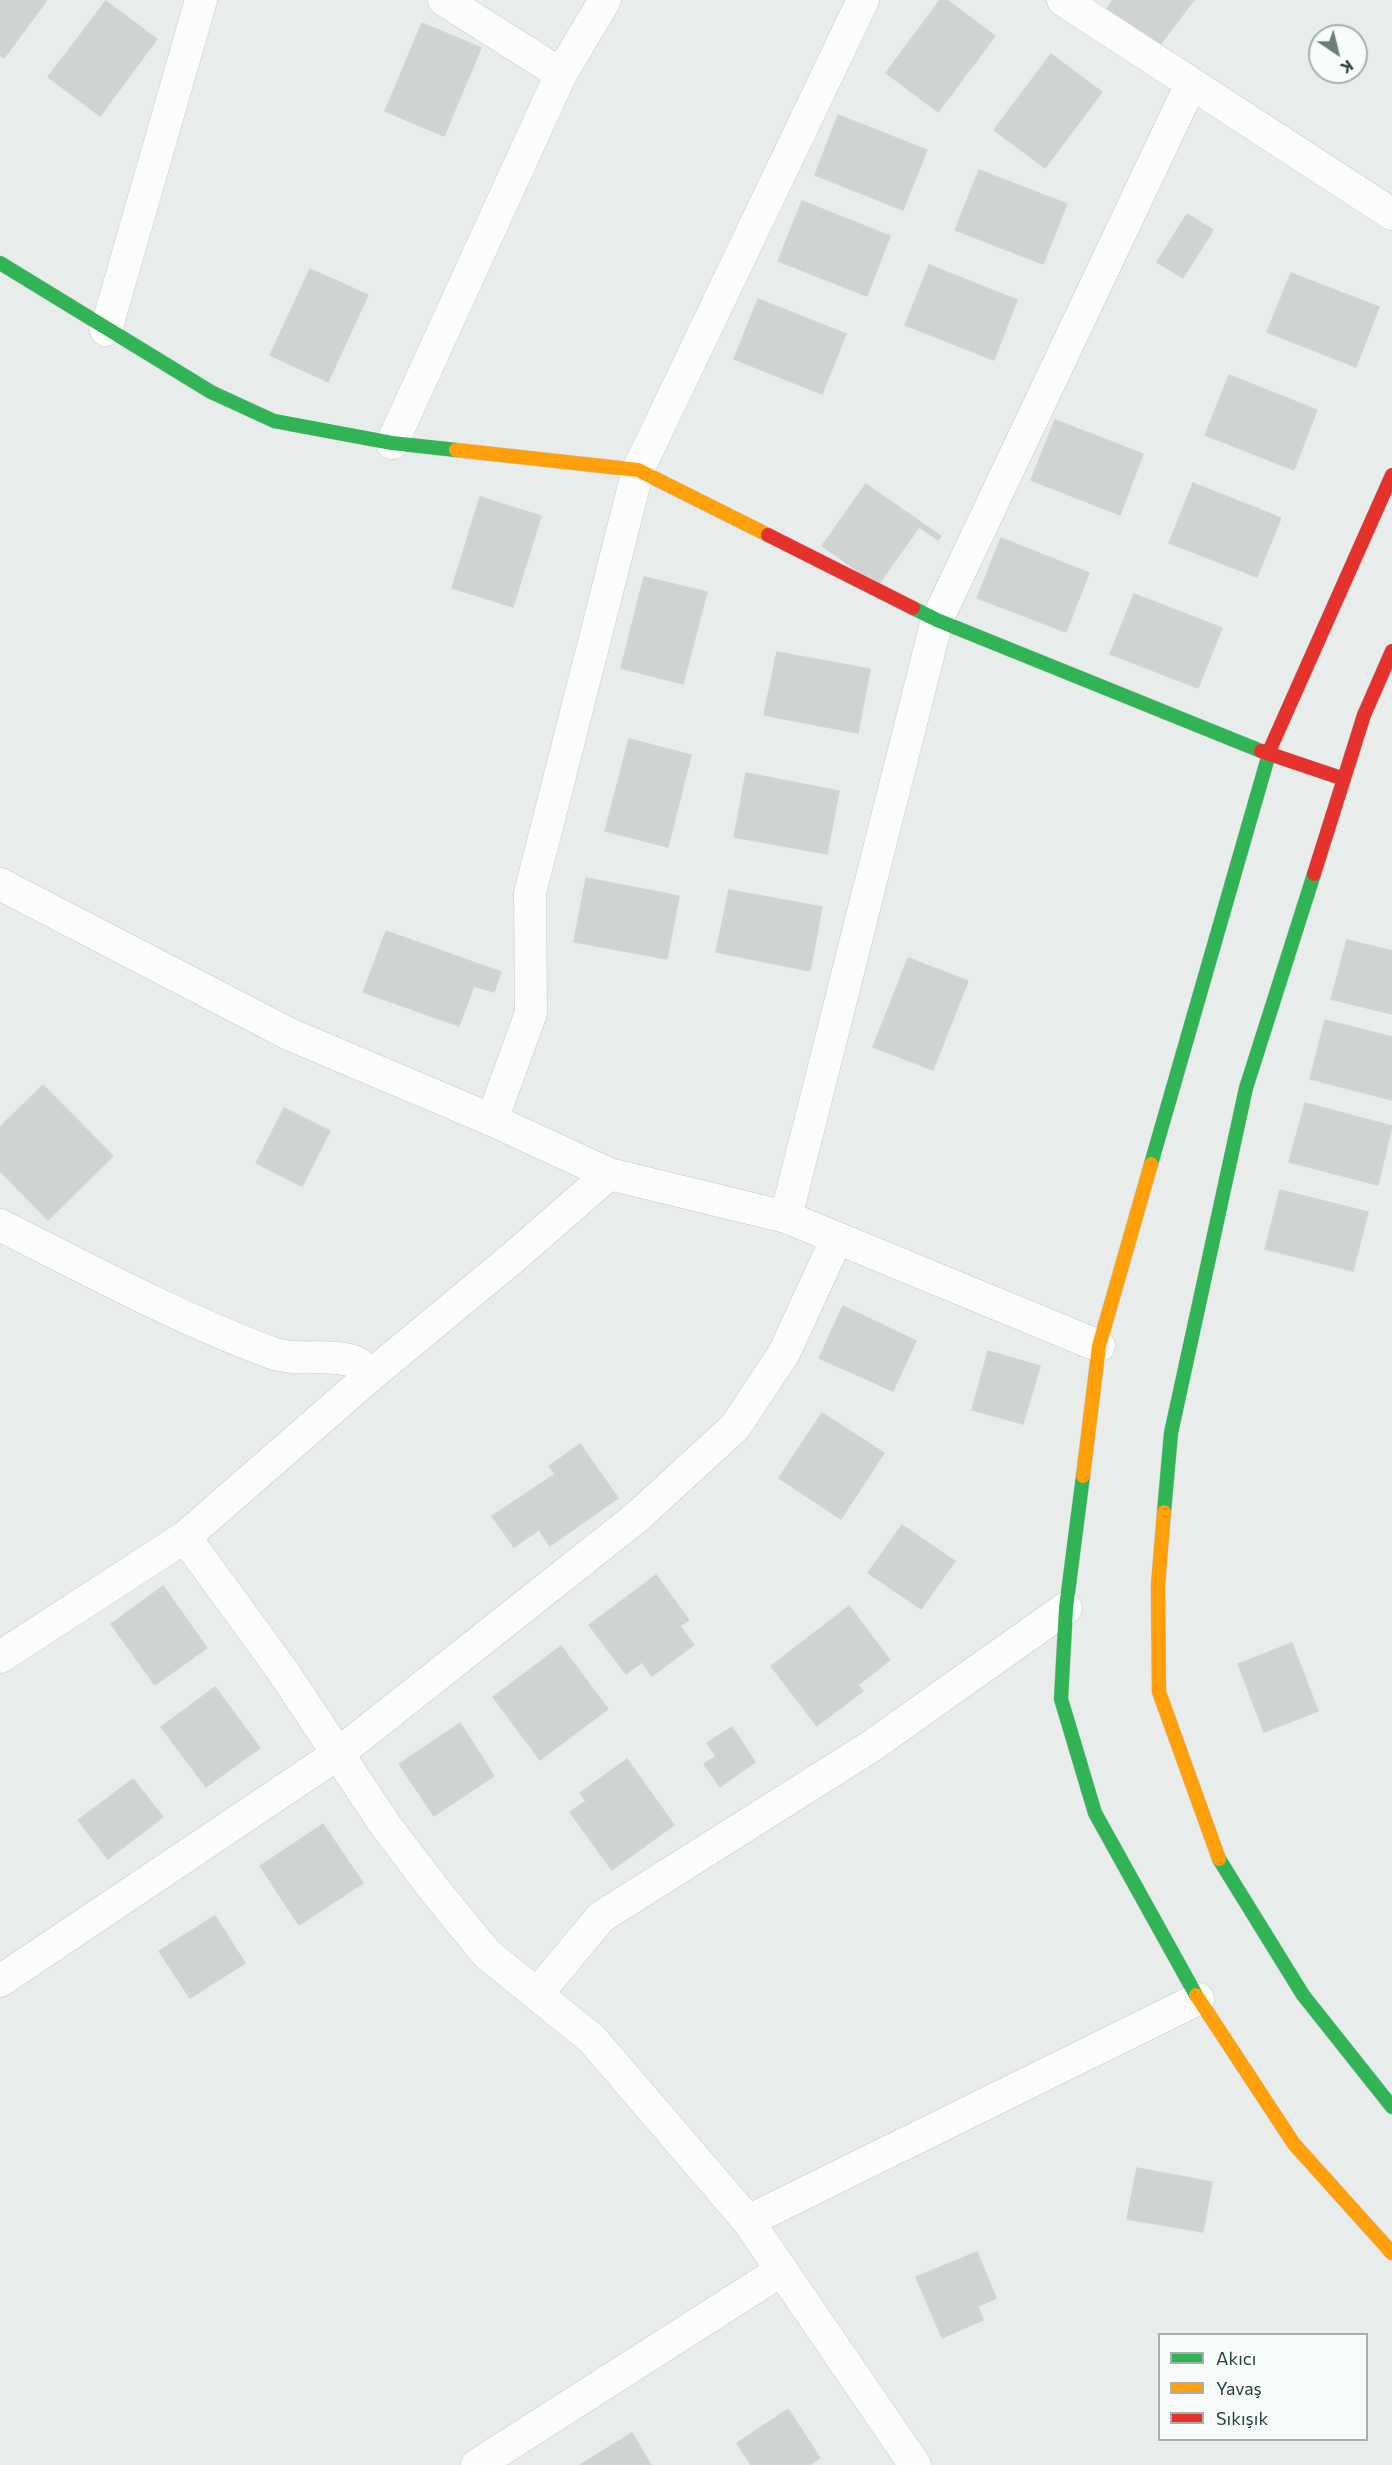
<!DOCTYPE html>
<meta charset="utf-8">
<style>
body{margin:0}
#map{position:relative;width:1392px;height:2465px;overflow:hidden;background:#e8edeb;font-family:Commissioner,sans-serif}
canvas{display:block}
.legend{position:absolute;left:1158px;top:2333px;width:210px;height:108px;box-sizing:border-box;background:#f7fbf9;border:2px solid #a3b1ad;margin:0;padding:8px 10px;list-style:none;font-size:18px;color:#24423a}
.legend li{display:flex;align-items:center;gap:12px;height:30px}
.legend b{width:30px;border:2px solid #a3b1ad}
.north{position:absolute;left:1308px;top:24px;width:60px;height:60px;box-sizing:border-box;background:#f7fbf9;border:2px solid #a3b1ad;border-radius:50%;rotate:145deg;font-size:16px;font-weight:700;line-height:24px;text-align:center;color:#24423a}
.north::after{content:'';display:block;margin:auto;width:21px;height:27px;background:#697e78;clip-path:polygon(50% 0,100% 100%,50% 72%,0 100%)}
</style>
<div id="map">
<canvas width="1392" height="2465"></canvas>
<ul class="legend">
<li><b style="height:8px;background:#30b455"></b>Akıcı</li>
<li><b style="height:8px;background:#ff9f0a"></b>Yavaş</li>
<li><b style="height:8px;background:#e5322d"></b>Sıkışık</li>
</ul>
<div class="north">K</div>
</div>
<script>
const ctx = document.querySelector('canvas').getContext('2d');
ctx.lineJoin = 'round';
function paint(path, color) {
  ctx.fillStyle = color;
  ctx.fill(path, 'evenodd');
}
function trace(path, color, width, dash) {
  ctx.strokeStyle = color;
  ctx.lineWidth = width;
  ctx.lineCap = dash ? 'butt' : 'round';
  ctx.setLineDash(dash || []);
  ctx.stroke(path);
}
const building = new Path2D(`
 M0,0H47L4,58L0,55Z
 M940,0H947L995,36L938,112L886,73Z
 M1113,0H1194L1158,47L1107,9Z
 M106,1L157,39L100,116L48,77Z
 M422,23L481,48L444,136L385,111Z
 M1051,54L1102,92L1045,168L994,130Z
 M838,115L927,150L903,210L815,175Z
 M979,170L1067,204L1043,264L955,230Z
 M802,201L890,236L867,296L778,261Z
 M1187,214L1213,230L1183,278L1157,262Z
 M929,265L1017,300L994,360L905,325Z
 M310,269L368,295L328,382L270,355Z
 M1291,273L1379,307L1356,367L1267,332Z
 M758,299L846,334L822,394L734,359Z
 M1229,375L1317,410L1294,470L1205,435Z
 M1055,420L1143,454L1120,515L1031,480Z
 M1193,483L1281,518L1257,577L1169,543Z
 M866,484L941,536L938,540L919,527L878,585L822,546Z
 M480,497L541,516L513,607L452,588Z
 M1001,538L1089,573L1066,632L977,598Z
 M644,577L707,592L683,684L621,668Z
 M1134,594L1222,628L1198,688L1110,654Z
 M777,652L870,669L858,733L764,715Z
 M629,739L691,755L668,847L605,831Z
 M746,773L839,791L827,854L734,837Z
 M586,878L679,896L667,959L574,942Z
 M729,890L822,907L810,971L716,952Z
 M386,931L501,972L494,992L474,986L459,1026L363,992Z
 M1347,940L1392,951V1014L1331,999Z
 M908,958L968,981L933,1070L873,1047Z
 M1325,1020L1392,1037V1100L1310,1079Z
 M43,1085L113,1156L48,1220L0,1171V1127Z
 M1305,1103L1392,1126L1378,1185L1289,1162Z
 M284,1108L330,1131L302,1186L256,1163Z
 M1280,1190L1368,1212L1353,1271L1265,1249Z
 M843,1306L916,1341L893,1391L819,1358Z
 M988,1351L1040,1366L1023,1424L972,1410Z
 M822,1413L884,1453L841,1519L779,1478Z
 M580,1444L618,1498L550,1546L539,1530L514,1547L492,1516L555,1474L549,1466Z
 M902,1525L955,1561L921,1609L868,1573Z
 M656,1575L689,1620L680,1626L694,1645L652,1676L642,1662L626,1674L589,1625Z
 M163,1586L207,1648L155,1685L111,1624Z
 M849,1606L890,1660L858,1685L863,1691L817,1726L771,1666Z
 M1292,1643L1318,1711L1264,1732L1238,1664Z
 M561,1646L608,1709L540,1760L493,1697Z
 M215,1687L260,1748L206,1787L161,1727Z
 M460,1723L494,1776L434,1816L399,1764Z
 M732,1727L755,1762L720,1787L704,1764L716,1756L707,1743Z
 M627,1759L674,1825L612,1870L570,1812L586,1801L580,1793Z
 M133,1779L163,1817L108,1859L78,1820Z
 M323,1824L363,1883L299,1925L260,1866Z
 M215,1916L245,1963L190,1998L159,1951Z
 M1137,2168L1212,2182L1203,2232L1127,2219Z
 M977,2252L996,2298L978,2306L983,2320L942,2338L916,2277Z
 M788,2409L820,2458L809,2465H751L737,2443Z
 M632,2433L651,2465H580Z`);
paint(building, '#cfd4d2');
trace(building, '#d1d6d4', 1.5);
const street = new Path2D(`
 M444,0L561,74L605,0
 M1063,0L1392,214
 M106,330L201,0
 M392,443L561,74
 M0,884L289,1034L492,1120L609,1174L786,1217L1099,1346
 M492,1120L531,1013L530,893L638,470L863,0
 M786,1217L937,620L1191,84
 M0,1225C89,1270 178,1318 272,1353C298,1362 327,1353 353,1361C360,1364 366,1370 371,1375
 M185,1537L282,1670L386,1826L437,1893L487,1954L592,2039L748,2221L915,2465
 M0,1657L185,1537L371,1375L515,1256L609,1174
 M0,1981L339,1753L637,1517L735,1427L784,1353L837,1238
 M537,1994L601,1917L870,1747L1066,1608
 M748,2221L1198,1999
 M477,2465L782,2270`);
const fast = new Path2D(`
 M0,263L211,392L274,421L392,443L456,450
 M913,608L937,620L1261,751
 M1151,1164L1271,747
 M1083,1476L1066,1608L1061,1699L1095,1813L1196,1995
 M1164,1512L1171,1433L1246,1088L1314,874
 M1219,1859L1303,1995L1392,2107`);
const slow = new Path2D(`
 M456,450L638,470L768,535
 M1083,1476L1099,1346L1151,1164
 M1164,1512L1158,1585L1159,1692L1219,1859
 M1196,1995L1294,2144L1392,2253`);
const jam = new Path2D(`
 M768,535L913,608
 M1271,747L1392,475
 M1261,751L1344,779
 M1314,874L1364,715L1392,651`);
trace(street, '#c5cac8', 33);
trace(fast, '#c3cbc8', 15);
trace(slow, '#c3cbc8', 15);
trace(jam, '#c3cbc8', 15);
trace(street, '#fcfcfc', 32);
trace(fast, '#30b455', 14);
trace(slow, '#ff9f0a', 14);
trace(jam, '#e5322d', 14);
</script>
